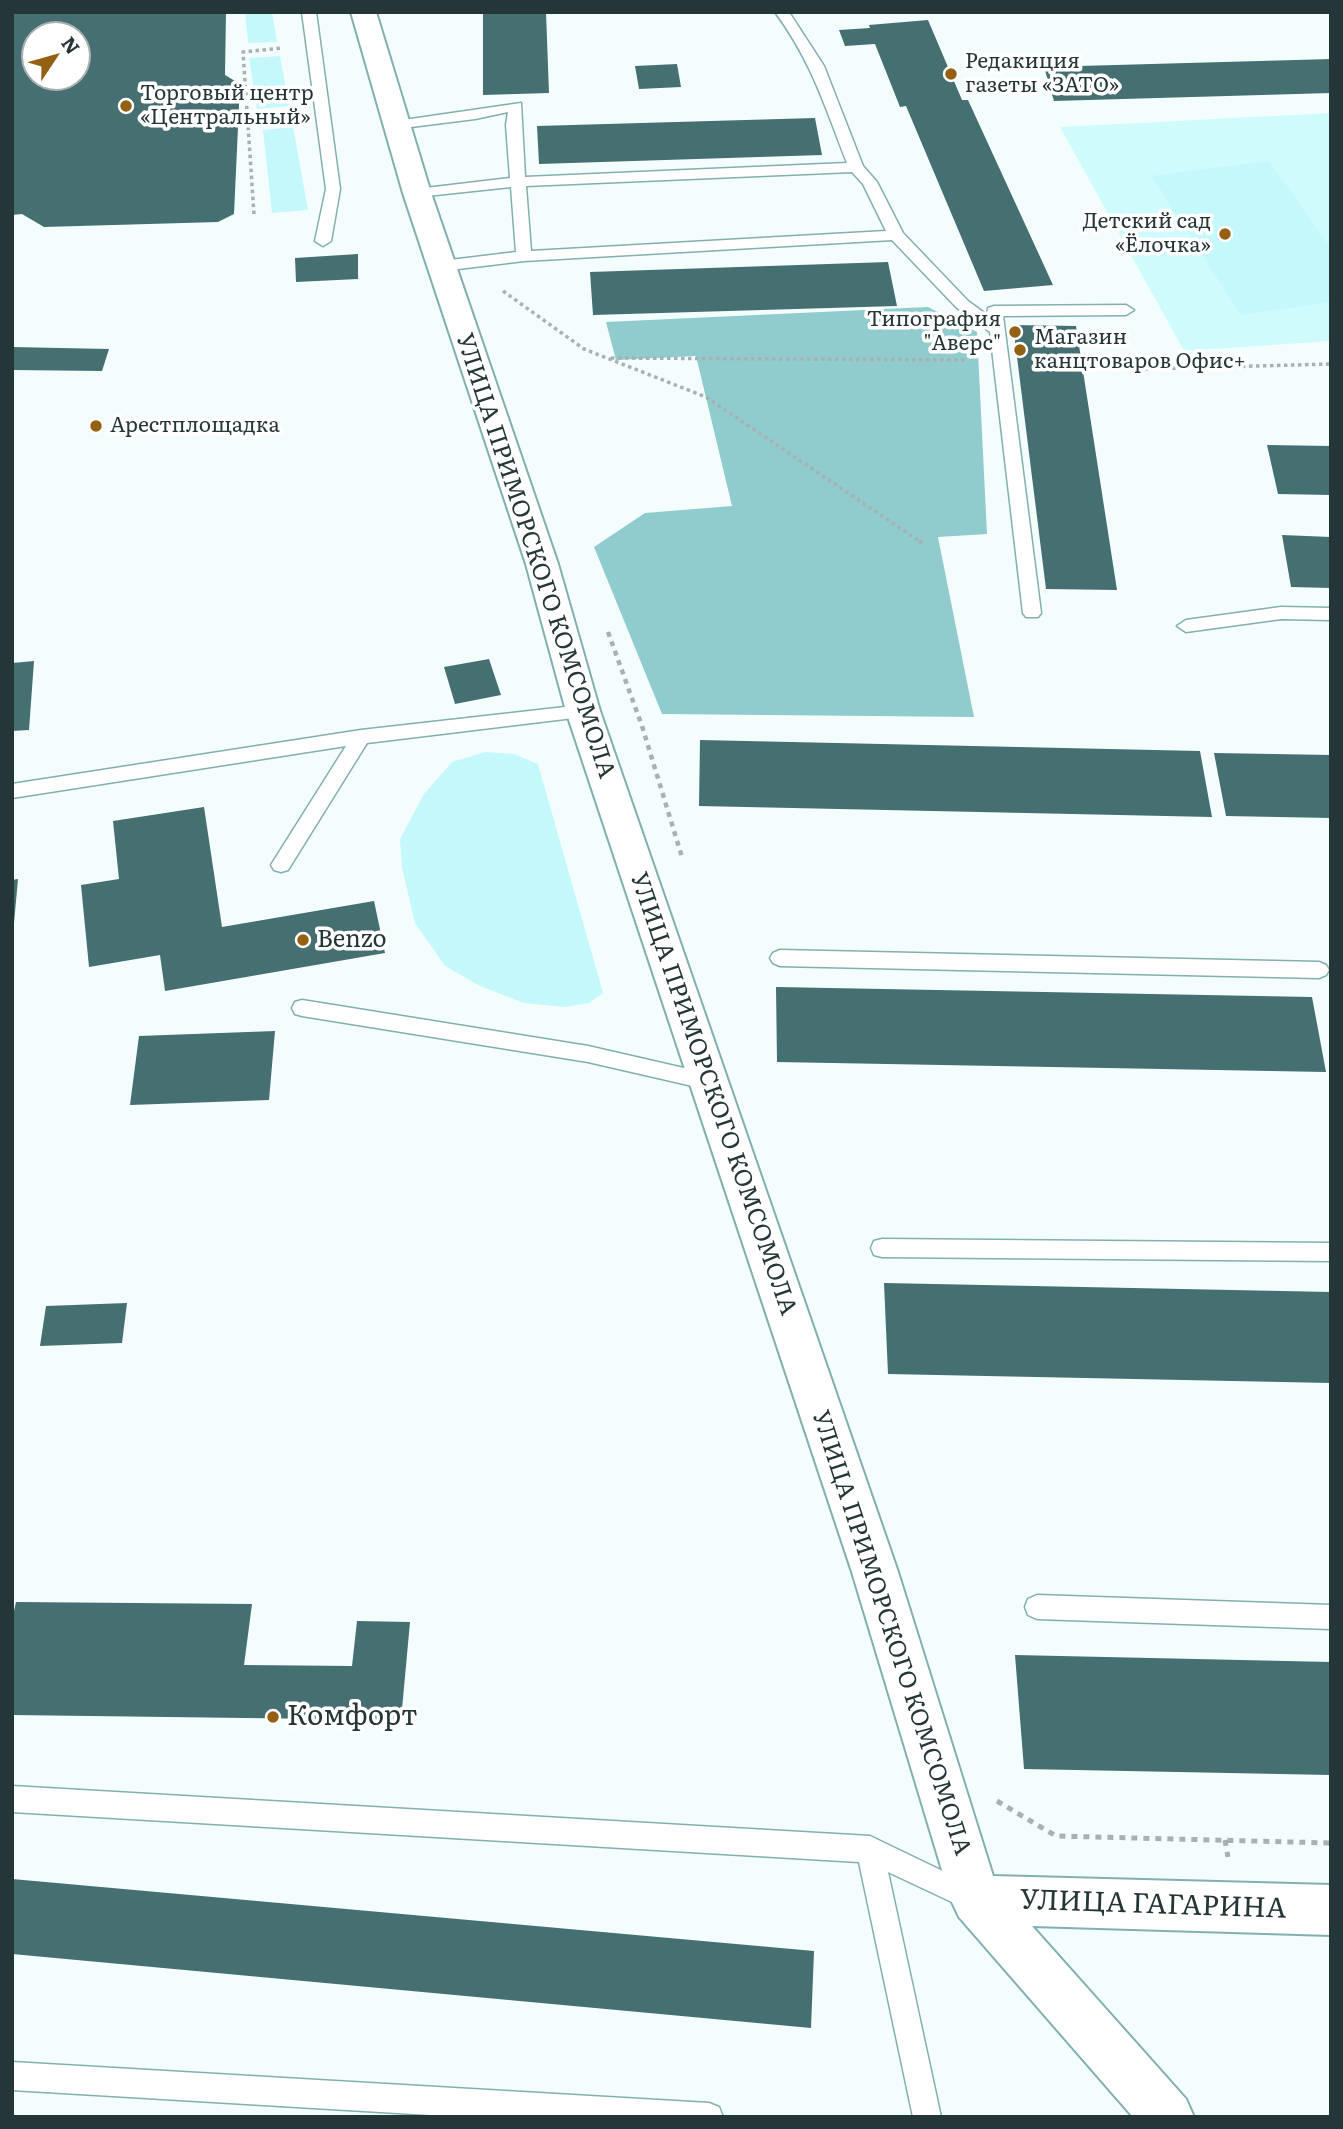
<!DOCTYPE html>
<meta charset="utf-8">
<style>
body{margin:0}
#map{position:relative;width:1343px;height:2129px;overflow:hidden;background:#f4fdfd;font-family:Literata,serif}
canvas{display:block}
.frame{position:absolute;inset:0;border:14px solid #243637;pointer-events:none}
.north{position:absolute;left:21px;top:21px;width:70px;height:70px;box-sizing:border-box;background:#fff;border:2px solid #a7afaf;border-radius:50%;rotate:54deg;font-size:19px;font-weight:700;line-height:28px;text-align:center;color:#243637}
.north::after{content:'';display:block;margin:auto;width:24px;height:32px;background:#946014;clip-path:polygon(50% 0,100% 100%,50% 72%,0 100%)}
</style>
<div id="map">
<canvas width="1343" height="2129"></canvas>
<div class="frame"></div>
<div class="north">N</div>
</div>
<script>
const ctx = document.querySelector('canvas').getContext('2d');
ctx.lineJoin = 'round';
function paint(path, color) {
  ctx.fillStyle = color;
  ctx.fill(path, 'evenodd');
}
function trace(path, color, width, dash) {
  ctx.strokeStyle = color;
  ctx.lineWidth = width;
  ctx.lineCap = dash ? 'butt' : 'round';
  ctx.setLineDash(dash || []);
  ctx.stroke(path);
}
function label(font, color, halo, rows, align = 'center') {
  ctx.font = font + ' Literata,serif';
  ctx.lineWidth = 7;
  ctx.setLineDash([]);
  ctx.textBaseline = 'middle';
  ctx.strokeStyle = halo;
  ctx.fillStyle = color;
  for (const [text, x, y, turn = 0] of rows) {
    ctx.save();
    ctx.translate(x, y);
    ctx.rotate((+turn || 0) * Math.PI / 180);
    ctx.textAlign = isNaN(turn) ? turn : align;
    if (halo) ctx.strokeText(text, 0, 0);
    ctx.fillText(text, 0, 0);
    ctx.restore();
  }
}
paint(new Path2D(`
 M1331,113V341L1184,351L1060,127Z`), '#cffbfd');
paint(new Path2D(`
 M245,12H272L277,42L248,43Z
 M280,56L289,106L257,109L249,58Z
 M293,127L308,210L272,213L263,130Z
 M1269,161L1331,248V302L1241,315L1152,176Z
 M485,752L514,754L538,764L603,993L589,1003L565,1007L524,1003L480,986L445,966L415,923L402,868L400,839L424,794L452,762Z`), '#c4f8fa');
paint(new Path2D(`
 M928,307L977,332L987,534L938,537L974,717L662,714L594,547L645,513L732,506L696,356L616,360L606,322Z`), '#90cbcd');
paint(new Path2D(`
 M12,12H226L225,75L240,84L234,214L218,222L44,227L22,214L12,215ZM35,35H77V77H35Z
 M483,12H546L549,93L483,95Z
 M928,20L962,100H968L1053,285L984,291L906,106L900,107L875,44L845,46L839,30L870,28L869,25Z
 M1331,59V93L1054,101L1044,67Z
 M677,64L681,87L639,89L635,66Z
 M815,118L822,155L539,164L537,126Z
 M358,254V279L296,282L295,258Z
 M888,262L897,306L593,315L590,272Z
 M1013,325L1076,326L1117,590L1046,589Z
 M12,347L109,349L102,371L12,370Z
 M1267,445L1331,446V495L1278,494Z
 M1282,535L1331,537V588L1291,587Z
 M489,659L501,695L455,704L444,667Z
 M34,661L29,730L12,731V663Z
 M700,740L1200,751L1212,817L699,806Z
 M1214,753L1331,755V818L1226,816Z
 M204,807L222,927L374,901L385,953L165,991L160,955L89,967L81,885L119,879L113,821Z
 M18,879L14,923H12V880Z
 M776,987L1312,997L1326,1072L777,1062Z
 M275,1031L269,1100L130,1105L139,1036Z
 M884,1283L1331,1292V1383L888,1374Z
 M127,1303L122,1343L40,1346L46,1306Z
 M16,1602L252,1604L244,1665L352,1666L357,1621L410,1622L401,1720L12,1715V1620Z
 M1015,1655L1331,1662V1775L1024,1769Z
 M12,1879L814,1951L811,2028L12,1954Z`), '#456f70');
const service = new Path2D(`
 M302,12H316L340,189L331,241L323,246L315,241L326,189Z
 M775,12H789L824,66L863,166L877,182L903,233L968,301L987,315L988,308L994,306L1126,305L1134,310L1126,315L1003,316L1041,613L1038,617H1026L1023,613L990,332L956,307L892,240L524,261L442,271L434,266L442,261L516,252L511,187L417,197L410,193L417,189L510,178L506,125L508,112L475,119L395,129L388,125L390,122L521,103L525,177L847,163C825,107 812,62 775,12ZM852,172L863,184L886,231L531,251L526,186Z
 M1281,607L1331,608V620L1281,619L1186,632L1177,626L1186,620Z
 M583,705L590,706L592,711L590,716L367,743L288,870L281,872L274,870L271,865L346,746L12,798V784L361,730Z
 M780,950L1319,962L1326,965L1329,970L1326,975L1319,978L780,966L773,963L770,958L773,953Z
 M302,1000L588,1046L710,1074L717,1076L721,1082L717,1088L710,1090L588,1062L302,1016L295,1014L292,1008L295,1002Z
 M882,1239L1331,1243V1261L882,1257L874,1255L871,1248L874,1241Z
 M1037,1595L1331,1605V1629L1037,1619L1028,1615L1025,1607L1028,1599Z
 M12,1786L870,1836L980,1889L984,1898L980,1907L971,1911L888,1872L941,2117H913L859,1862L12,1812Z
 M12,2062L709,2103L719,2107L723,2117H464L12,2090Z`);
const tertiary = new Path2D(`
 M351,12H376L431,193L558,564L600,711L898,1572L993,1876L1331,1885V1935L1032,1926L1186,2099L1194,2117H1133L959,1917L951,1900L852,1572L566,711L526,564L403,193Z`);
trace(service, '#82afb0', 3);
trace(tertiary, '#82afb0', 4);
trace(new Path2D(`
 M254,214L243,52L282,48
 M503,291L584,349L706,397L922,543
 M611,358L966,360
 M1144,369L1331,364`), '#a6b2b2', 3.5, [3.5, 3.5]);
trace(new Path2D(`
 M919,541L922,543
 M608,632L642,726L682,857`), '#a6b2b2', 4.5, [5, 5]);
trace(new Path2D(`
 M997,1801L1056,1836L1331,1843
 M1225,1840L1228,1857`), '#a6b2b2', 5, [6, 6]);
paint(service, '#fff');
paint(tertiary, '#fff');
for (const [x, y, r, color] of [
 [951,74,7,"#946014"],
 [126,106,7,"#946014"],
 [1225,234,7,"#946014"],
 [1015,332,7,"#946014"],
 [1020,350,7,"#946014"],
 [96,426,7,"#946014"],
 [303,940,7,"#946014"],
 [273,1717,7,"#946014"]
]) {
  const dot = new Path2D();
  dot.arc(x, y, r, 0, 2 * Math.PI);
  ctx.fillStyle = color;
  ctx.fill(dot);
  trace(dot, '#fff', 2.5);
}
label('21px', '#243637', '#fff', [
 ["Редакиция",965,62],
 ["газеты «ЗАТО»",965,86],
 ["Торговый центр",140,94],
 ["«Центральный»",140,118],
 ["Детский сад",1211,222,"right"],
 ["«Ёлочка»",1211,246,"right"],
 ["Типография",1001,320,"right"],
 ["\"Аверс\"",1001,344,"right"],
 ["Магазин",1034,338],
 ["канцтоваров Офис+",1034,362],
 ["Арестплощадка",110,426]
], 'left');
label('24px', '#243637', '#fff', [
 ["УЛИЦА ПРИМОРСКОГО КОМСОМОЛА",535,556,72],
 ["УЛИЦА ПРИМОРСКОГО КОМСОМОЛА",713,1094,71],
 ["УЛИЦА ПРИМОРСКОГО КОМСОМОЛА",891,1633,72]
]);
label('24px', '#243637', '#fff', [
 ["Benzo",317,940]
], 'left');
label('28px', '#243637', '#fff', [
 ["Комфорт",287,1717]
], 'left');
label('28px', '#243637', '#fff', [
 ["УЛИЦА ГАГАРИНА",1153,1905,2]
]);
</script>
